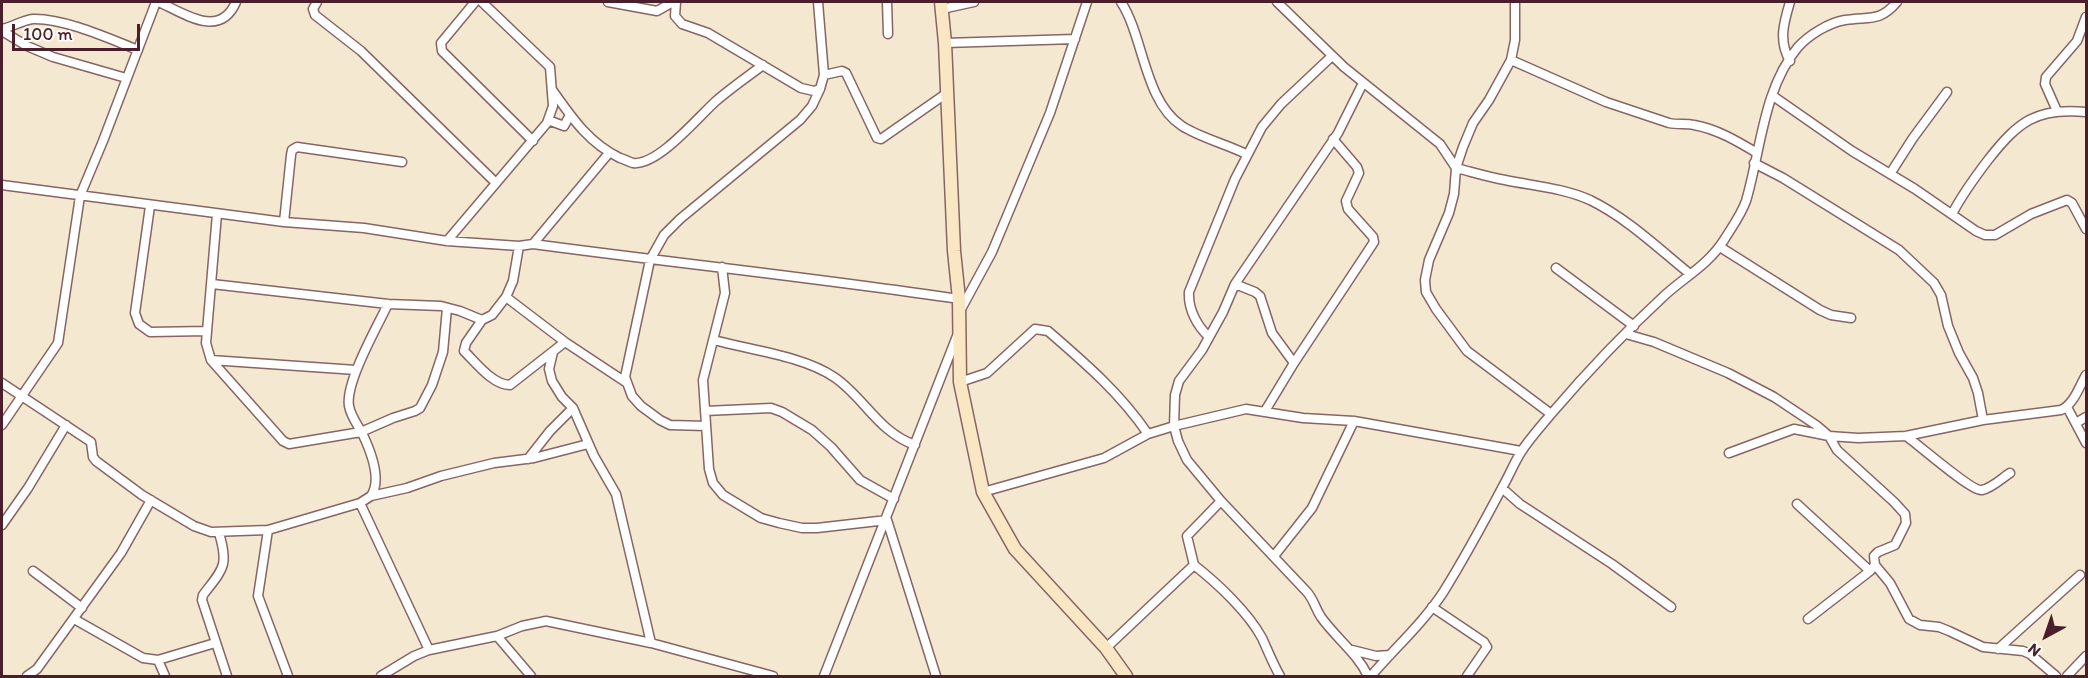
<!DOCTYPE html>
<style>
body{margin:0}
#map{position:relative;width:2088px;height:678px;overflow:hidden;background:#f4e8d1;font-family:Itim,sans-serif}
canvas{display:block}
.frame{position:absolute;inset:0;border:3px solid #4a1f2b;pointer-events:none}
.north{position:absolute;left:2016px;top:606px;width:60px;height:60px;-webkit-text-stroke:4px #fdfcf7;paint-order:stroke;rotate:220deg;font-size:16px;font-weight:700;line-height:24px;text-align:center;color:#4a1f2b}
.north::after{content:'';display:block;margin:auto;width:21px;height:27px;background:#4a1f2b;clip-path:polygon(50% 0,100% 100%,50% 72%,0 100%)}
.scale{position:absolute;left:12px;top:24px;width:128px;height:27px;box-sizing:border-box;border:3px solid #4a1f2b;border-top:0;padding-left:8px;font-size:18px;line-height:21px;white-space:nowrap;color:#4a1f2b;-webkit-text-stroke:4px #fdfcf7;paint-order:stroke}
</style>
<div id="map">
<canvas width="2088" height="678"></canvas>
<div class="frame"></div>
<div class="north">N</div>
<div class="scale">100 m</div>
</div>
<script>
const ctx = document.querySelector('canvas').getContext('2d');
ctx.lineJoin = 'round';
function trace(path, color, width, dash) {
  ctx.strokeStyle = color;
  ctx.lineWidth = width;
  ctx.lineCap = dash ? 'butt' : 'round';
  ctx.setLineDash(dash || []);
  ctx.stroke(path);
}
const street = new Path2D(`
 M159,2C185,14 220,39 236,2
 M317,2L313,9L315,15L361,51L496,183
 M475,2L441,43L442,51L533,141
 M608,2L657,11L673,2
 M676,2L675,16L682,24L708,33L801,88L814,91L820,89L824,75L818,2
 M887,2L888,34
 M1121,2C1144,37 1144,101 1182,126C1201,138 1226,144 1246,154
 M1277,2L1344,67L1440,144L1456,168
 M1515,2V40L1511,60L1489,100L1473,123L1463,147L1456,168L1454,194L1449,213L1429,260L1425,280L1426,292L1436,309L1467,351L1551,414
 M942,9L974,2
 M2,29C12,27 23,20 33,19C64,18 110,39 138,50
 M2,31L27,46L53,57L126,78
 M945,43L1075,39
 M1511,60L1606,102L1669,123C1678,125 1686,123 1694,125C1717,129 1737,141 1757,153
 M1790,61C1778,41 1784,22 1790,2
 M824,75L842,71L846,73L877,138L881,139L947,93
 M1363,83L1338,133L1235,284L1223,312L1202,350L1179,381L1175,395L1174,426L1178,441L1187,460L1221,501L1307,592C1314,600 1315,608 1321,617C1336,638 1357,653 1368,676
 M553,91C572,118 589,143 620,158C624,159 629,162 633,163C658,166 698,117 716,101C731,88 747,77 763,65
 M1773,96L1852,151L1915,189L1976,231L1985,235H1995L2031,214L2067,200L2072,203L2086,229
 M2057,111L2045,84L2046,77L2077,41L2086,17
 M548,120L564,126L570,115
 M1754,163L1783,178L1899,250L1934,283L1941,295L1948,326L1959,353L1973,378L1978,393L1983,420
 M1456,168C1472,172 1488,177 1505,180C1534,186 1563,188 1590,200C1627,218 1659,249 1690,274
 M1890,174L1913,138L1947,92
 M2,185L284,222L364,228L447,241L519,246L533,244C675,263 817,278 959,299
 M150,206L135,313L139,324L150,332L207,331
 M217,214L206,343L211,360L356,370
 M1952,214C1962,195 1975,177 1988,160C2018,122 2036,107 2086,112
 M284,222L291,155L292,150L297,147L402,162
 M447,241L547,123L553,106L550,67L482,2
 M533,244L609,153
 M519,246L513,281L506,297L492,315L482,320L466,343L464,351C476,363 493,385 510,385L565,342
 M1720,247L1820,310L1831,315L1851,318
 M722,267L725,293L703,380L709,469L713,483L723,495L761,518L779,523L802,528H817L887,520L936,676
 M1556,268L1634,326
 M212,284L388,304L441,306L460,311L482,320
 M1235,284L1255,292L1260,296L1272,333L1294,363
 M506,297L565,342L627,383
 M960,311L992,252L1050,113L1087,2
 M1626,334L1654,342L1728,373L1774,397L1816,425L1829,436L1837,450L1894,502L1905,514L1906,523L1895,545L1878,552L1874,556L1875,565L1870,571L1808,619
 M1209,337C1197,326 1188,309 1189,292L1235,179L1262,127L1281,104L1332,56
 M714,340C750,350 803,356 834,377C864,397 878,432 915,445
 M553,352L549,369L552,381L562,397L573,408L594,456L616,494L651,643
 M211,360L283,441L289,444L361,432L393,418L415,411L420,408L432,385L443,352L447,308
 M960,382L987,373L1035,329L1048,331C1085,363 1120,393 1148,434
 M2,383L91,442L93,457L96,461L142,495L194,526L211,532L268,530L360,503L371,496L407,488L441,476L494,463L534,458L588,444
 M2067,407L2086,443
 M705,411L771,408L782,412L812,430L831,447L860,480L894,499
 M1265,411L1294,363L1374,242L1373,237L1348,209L1346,201L1359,173L1357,167L1333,139
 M2076,423L2086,417
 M2,425L58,343L80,196L103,141L156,2
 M706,426L670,425L660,420L641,406L632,396L625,377L650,260L664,235L680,219L800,120L812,106L820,89
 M1906,436C1919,445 1972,492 1982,490C1992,488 2002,478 2010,473
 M1729,453L1794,429L1829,436L1858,438L1906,436L1983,420L2061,410C2074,404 2079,387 2086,375
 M528,459L550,431L573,408
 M1502,488L1520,504L1612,564L1671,607
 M983,492L1104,458L1148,434L1174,426L1246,409L1303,418L1354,421L1521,451
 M371,496C382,480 371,452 363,435C358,425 351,417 349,406C345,383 377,327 388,304
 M360,503L429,650
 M1797,504L1870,571
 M2,525L28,488L66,425
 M268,530L258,596L288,676
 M219,533C229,566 223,569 203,595L202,600L227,676
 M1274,556L1312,508L1354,421
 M1194,565L1187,536L1221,501
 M1875,565L1890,583L1909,619L1920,625L1939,627L1949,631L1983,647L2023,651L2030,654L2056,676
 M33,571L82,608
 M1432,607L1484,642L1487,647L1467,676
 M74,619L143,658L158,660L215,643
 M497,636L531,676
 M1106,648L1194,565C1217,583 1248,612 1262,638C1268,651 1273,664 1280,676
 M1998,649L2080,575
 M1352,650L1376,656L1390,655
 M158,660L165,676
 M27,676L37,669L121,553L151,500
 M381,676L414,656L429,650L497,636L522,626L546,621L651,643L773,676
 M824,676L957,336
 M1371,676C1395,648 1424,622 1444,591C1465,557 1484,522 1502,488C1509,476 1514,463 1521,452C1530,438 1542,425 1552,413C1587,372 1625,332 1665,295C1686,276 1708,265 1724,240C1732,227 1741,215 1746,201C1761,150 1763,89 1798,47C1809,35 1828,23 1845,20C1869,16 1879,23 1897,2
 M2067,676L2086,656`);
const secondary = new Path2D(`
 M941,2L945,43L954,251L959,299L960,382L983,492L1015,549L1106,648L1126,676`);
trace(street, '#866565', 11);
trace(secondary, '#866565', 15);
trace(street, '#fff', 8);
trace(secondary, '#f9e7c3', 12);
</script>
